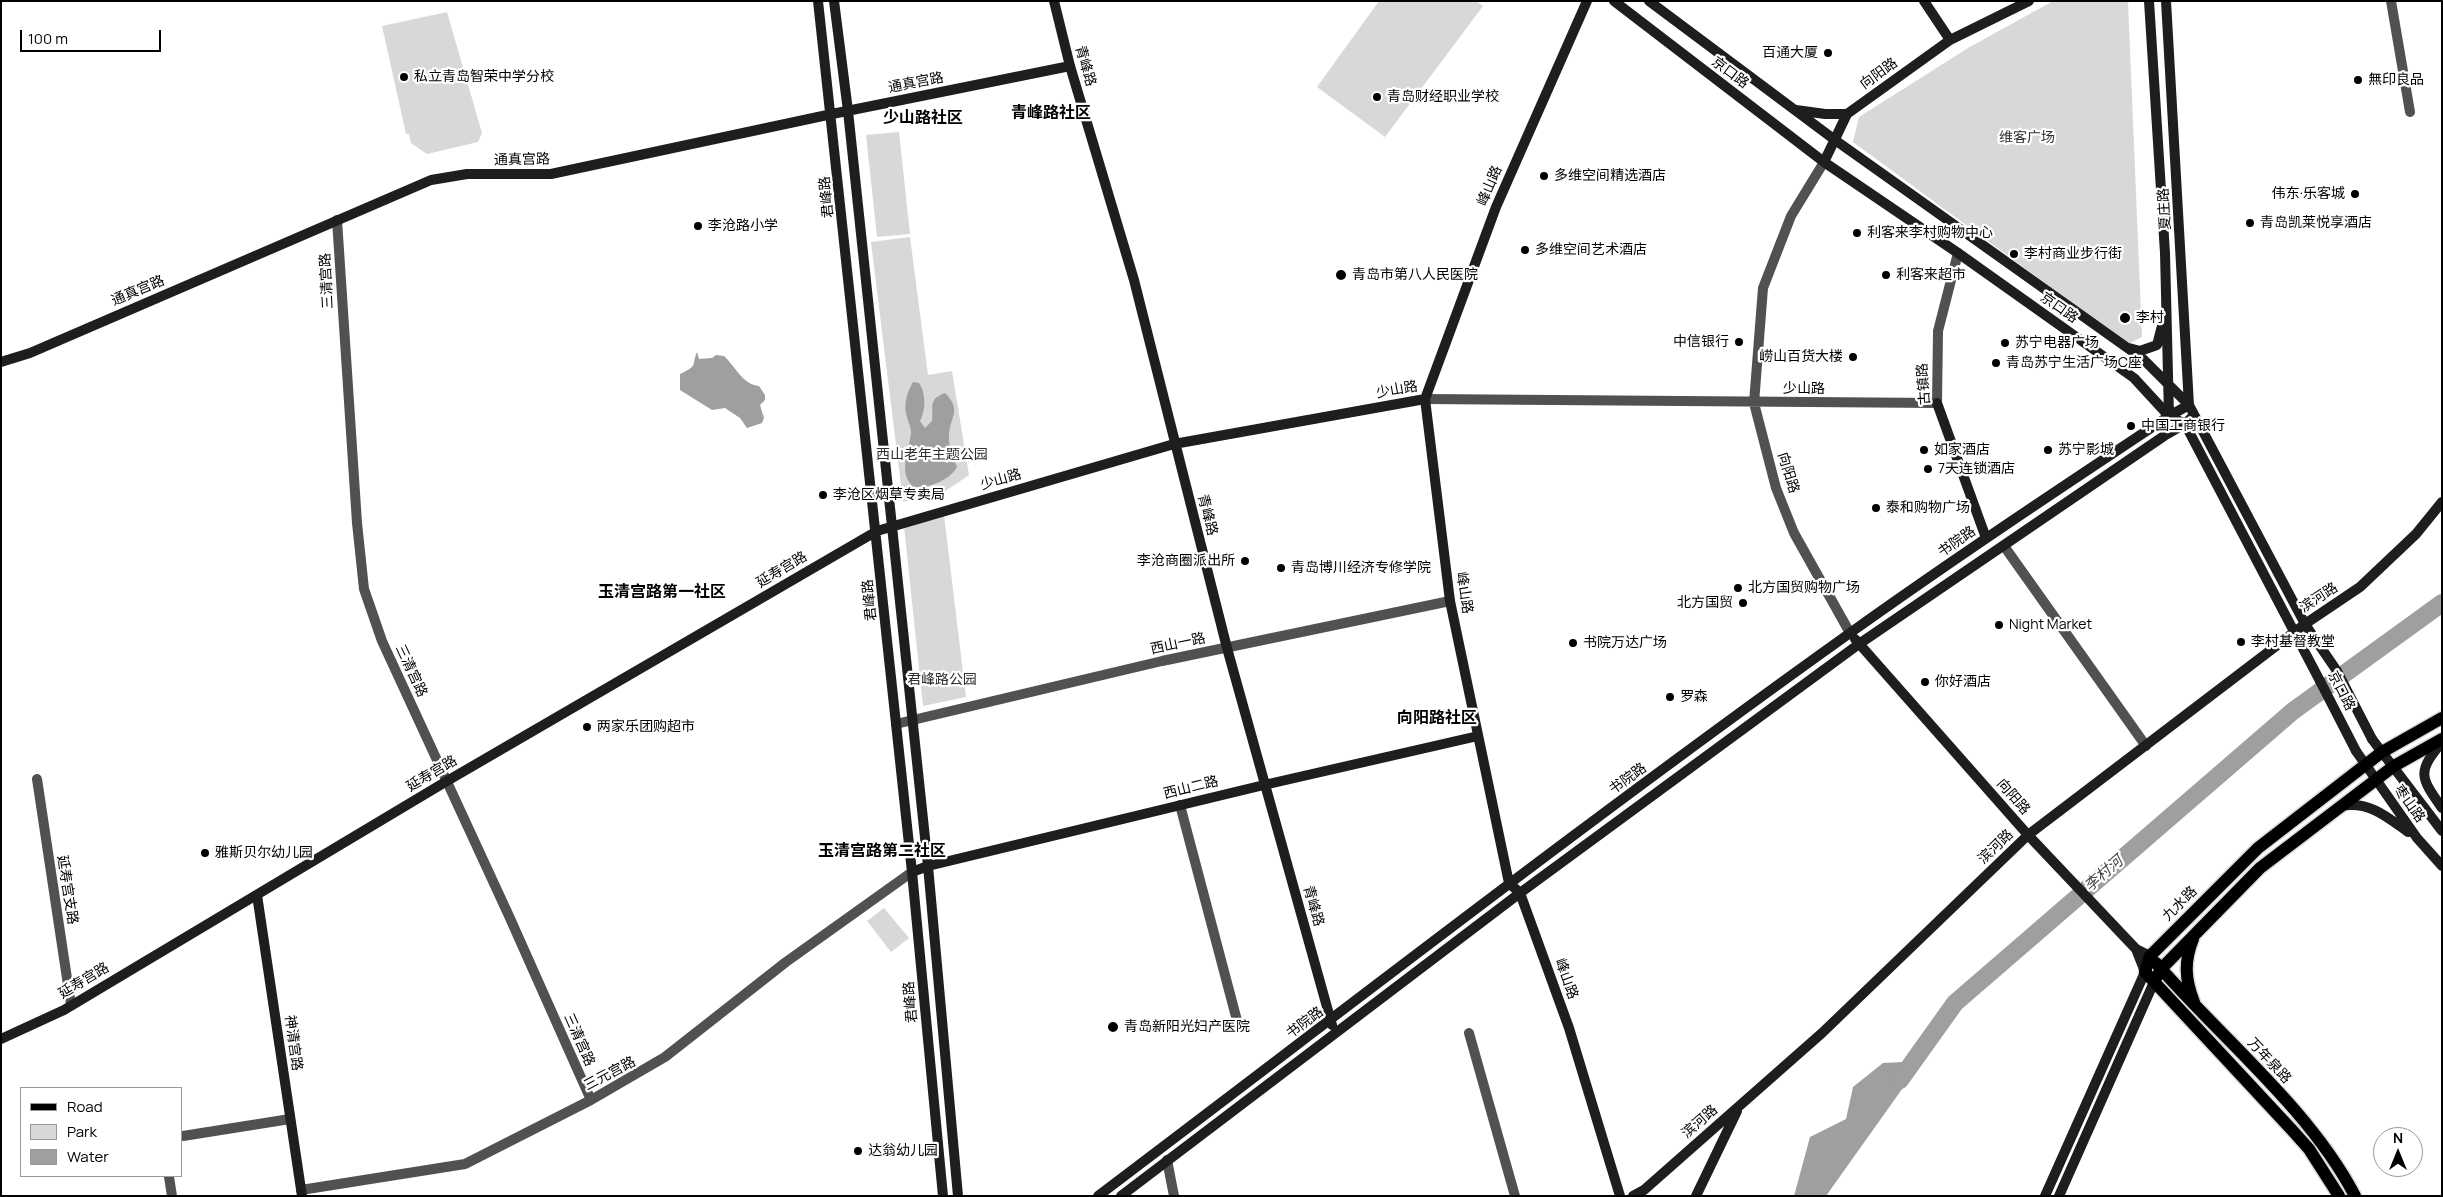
<!DOCTYPE html>
<meta charset="utf-8">
<style>
body{margin:0}
#map{position:relative;width:2443px;height:1197px;overflow:hidden;background:#fff;font-family:Manrope,sans-serif}
canvas{display:block}
.frame{position:absolute;inset:0;border:2px solid #000;pointer-events:none}
.legend{position:absolute;left:20px;top:1087px;width:162px;height:90px;box-sizing:border-box;background:#fff;border:1px solid #999;margin:0;padding:6px 9px;list-style:none;font-size:15px;color:#000}
.legend li{display:flex;align-items:center;gap:10px;height:25px}
.legend b{width:25px;border:1px solid #999}
.north{position:absolute;left:2373px;top:1127px;width:50px;height:50px;box-sizing:border-box;background:#fff;border:1px solid #999;border-radius:50%;rotate:0deg;font-size:14px;font-weight:700;line-height:20px;text-align:center;color:#000}
.north::after{content:'';display:block;margin:auto;width:18px;height:22px;background:#000;clip-path:polygon(50% 0,100% 100%,50% 72%,0 100%)}
.scale{position:absolute;left:20px;top:30px;width:141px;height:22px;box-sizing:border-box;border:2px solid #000;border-top:0;padding-left:6px;font-size:15px;line-height:18px;white-space:nowrap;color:#000;-webkit-text-stroke:4px #fff;paint-order:stroke}
</style>
<div id="map">
<canvas width="2443" height="1197"></canvas>
<div class="frame"></div>
<ul class="legend">
<li><b style="height:6px;background:#000"></b>Road</li>
<li><b style="height:14px;background:#d8d8d8"></b>Park</li>
<li><b style="height:14px;background:#9f9f9f"></b>Water</li>
</ul>
<div class="north">N</div>
<div class="scale">100 m</div>
</div>
<script>
const ctx = document.querySelector('canvas').getContext('2d');
ctx.lineJoin = 'round';
function paint(path, color) {
  ctx.fillStyle = color;
  ctx.fill(path, 'evenodd');
}
function trace(path, color, width, dash) {
  ctx.strokeStyle = color;
  ctx.lineWidth = width;
  ctx.lineCap = dash ? 'butt' : 'round';
  ctx.setLineDash(dash || []);
  ctx.stroke(path);
}
function label(font, color, halo, rows, align = 'center') {
  ctx.font = font + ' Manrope,"Noto Sans SC",sans-serif';
  ctx.lineWidth = 4.5;
  ctx.setLineDash([]);
  ctx.textBaseline = 'middle';
  ctx.strokeStyle = halo;
  ctx.fillStyle = color;
  for (const [text, x, y, turn = 0] of rows) {
    ctx.save();
    ctx.translate(x, y);
    ctx.rotate((+turn || 0) * Math.PI / 180);
    ctx.textAlign = isNaN(turn) ? turn : align;
    if (halo) ctx.strokeText(text, 0, 0);
    ctx.fillText(text, 0, 0);
    ctx.restore();
  }
}
paint(new Path2D(`
 M1379,1H1476L1483,6L1385,137L1317,87Z
 M2053,1H2128L2142,337L2128,344L1853,142L1859,117L1968,48Z
 M447,12L482,133L478,142L427,154L411,143L409,134H406L382,26Z
 M899,132L910,234L877,237L866,135Z
 M910,237L928,375L952,371L969,475L941,494L903,502L871,242Z
 M944,515L966,697L923,706L904,526Z
 M884,908L909,938L891,952L867,921Z`), '#d8d8d8');
paint(new Path2D(`
 M697,352L699,359L712,358L716,355L724,356C735,366 743,385 759,386L765,395V400L760,405L764,418L762,423L747,428L740,418L725,408L712,410L680,390V374C699,365 691,366 697,352Z
 M913,382L919,383C926,393 926,410 920,421L925,428L932,421C934,407 927,400 945,393C963,411 949,418 949,436C948,445 954,458 957,467C949,481 930,487 915,488C896,474 910,450 911,432C911,427 908,422 907,417C903,406 907,392 913,382Z
 M1922,1061L1826,1196H1794L1810,1137L1846,1119L1853,1087L1883,1063Z`), '#9f9f9f');
trace(new Path2D(`
 M1900,1080L1955,1003L2293,711L2442,603`), '#9f9f9f', 18);
const primary = new Path2D(`
 M2193,939C2184,961 2185,980 2194,1002
 M2156,963C2220,1037 2310,1109 2355,1196
 M2154,982L2161,969L2260,868L2394,766L2442,739
 M2339,1196L2309,1149L2292,1130L2145,972L2150,956L2258,848L2382,752L2442,718`);
trace(primary, '#dbdbdb', 15);
trace(new Path2D(`
 M2391,1L2410,112
 M1824,162L1791,216L1763,288L1754,403L1776,488L1794,533L1850,633
 M337,220L357,523L364,589L382,641L509,916L591,1100
 M1425,399L1937,403L1938,331L1958,253
 M2004,546L2146,746
 M896,724L1162,661L1450,601
 M37,779L71,1005
 M1180,805L1239,1028
 M1469,1033L1515,1196
 M183,1136L290,1119
 M1167,1160L1174,1196
 M169,1177L172,1196
 M301,1190L465,1164L591,1100L665,1057L786,962L912,872`), '#515151', 10);
trace(new Path2D(`
 M818,1L912,872L943,1196
 M834,1L848,111L928,866L958,1196
 M1054,1L1070,66L1134,280L1227,648L1332,1025
 M1587,1L1496,207L1425,399L1450,601L1509,883L1520,893L1569,1028L1620,1196
 M1614,1L1824,162L1958,253L2134,378L2169,416L2185,424L2320,681
 M1649,1L1835,140L2143,359L2189,405
 M1924,1L1950,40
 M2149,1L2165,253L2169,416
 M2166,1L2189,405L2305,624L2313,636
 M1796,110L1825,114H1847
 M1824,162L1847,114L1950,40L2029,1
 M2129,348L2140,351L2157,345L2163,322
 M1,362L30,353L431,180L467,174H551L832,114L1070,66
 M1937,403L1986,538
 M1855,639L2028,835L2136,949L2150,956
 M2372,739L2442,831
 M2442,742C2417,772 2420,777 2442,808
 M2356,751L2417,838L2442,866
 M2341,806C2369,801 2386,816 2408,832
 M912,872L928,866L1264,785L1478,736
 M257,895L302,1196
 M1,1039L64,1010L447,781L877,531L1174,444L1425,399
 M1098,1196C1348,1007 1595,815 1850,633C1955,558 2062,487 2169,416L2189,405
 M1121,1196L1520,893L1859,644L2164,436L2185,424L2194,415
 M1633,1196L1644,1190L1822,1033L2028,835L2305,624L2360,587L2416,534L2442,502
 M1696,1196L1737,1111
 M2045,1196L2145,972L2136,949
 M2059,1196L2154,982`), '#1e1e1e', 10);
trace(primary, '#000', 12);
trace(new Path2D(`
 M2313,636L2337,671L2372,739
 M2320,681L2356,751`), '#1e1e1e', 10);
for (const [x, y, r, color] of [
 [1828,53,5,"#000"],
 [404,77,5,"#000"],
 [2358,80,5,"#000"],
 [1377,97,5,"#000"],
 [1544,176,5,"#000"],
 [2355,194,5,"#000"],
 [2250,223,5,"#000"],
 [698,226,5,"#000"],
 [1857,233,5,"#000"],
 [1525,250,5,"#000"],
 [2014,254,5,"#000"],
 [1341,275,6,"#000"],
 [1886,275,5,"#000"],
 [2125,318,6,"#000"],
 [1739,342,5,"#000"],
 [2005,343,5,"#000"],
 [1853,357,5,"#000"],
 [1996,363,5,"#000"],
 [2131,426,5,"#000"],
 [1924,450,5,"#000"],
 [2048,450,5,"#000"],
 [1928,469,5,"#000"],
 [823,495,5,"#000"],
 [1876,508,5,"#000"],
 [1245,561,5,"#000"],
 [1281,568,5,"#000"],
 [1738,588,5,"#000"],
 [1743,603,5,"#000"],
 [1999,625,5,"#000"],
 [2241,642,5,"#000"],
 [1573,643,5,"#000"],
 [1925,682,5,"#000"],
 [1670,697,5,"#000"],
 [587,727,5,"#000"],
 [205,853,5,"#000"],
 [1113,1027,6,"#000"],
 [858,1151,5,"#000"]
]) {
  const dot = new Path2D();
  dot.arc(x, y, r, 0, 2 * Math.PI);
  ctx.fillStyle = color;
  ctx.fill(dot);
  trace(dot, '#fff', 2);
}
label('14px', '#000', '#fff', [
 ["百通大厦",1818,53,"right"],
 ["私立青岛智荣中学分校",414,77],
 ["無印良品",2368,80],
 ["青岛财经职业学校",1387,97],
 ["多维空间精选酒店",1554,176],
 ["伟东·乐客城",2345,194,"right"],
 ["青岛凯莱悦享酒店",2260,223],
 ["李沧路小学",708,226],
 ["利客来李村购物中心",1867,233],
 ["多维空间艺术酒店",1535,250],
 ["李村商业步行街",2024,254],
 ["青岛市第八人民医院",1352,275],
 ["利客来超市",1896,275],
 ["李村",2136,318],
 ["中信银行",1729,342,"right"],
 ["苏宁电器广场",2015,343],
 ["崂山百货大楼",1843,357,"right"],
 ["青岛苏宁生活广场C座",2006,363],
 ["中国工商银行",2141,426],
 ["如家酒店",1934,450],
 ["苏宁影城",2058,450],
 ["7天连锁酒店",1938,469],
 ["李沧区烟草专卖局",833,495],
 ["泰和购物广场",1886,508],
 ["李沧商圈派出所",1235,561,"right"],
 ["青岛博川经济专修学院",1291,568],
 ["北方国贸购物广场",1748,588],
 ["北方国贸",1733,603,"right"],
 ["Night Market",2009,625],
 ["李村基督教堂",2251,642],
 ["书院万达广场",1583,643],
 ["你好酒店",1935,682],
 ["罗森",1680,697],
 ["两家乐团购超市",597,727],
 ["雅斯贝尔幼儿园",215,853],
 ["青岛新阳光妇产医院",1124,1027],
 ["达翁幼儿园",868,1151]
], 'left');
label('14px', '#000', '#fff', [
 ["青峰路",1085,66,74],
 ["京口路",1730,73,37],
 ["向阳路",1879,74,-36],
 ["通真宫路",916,83,-11],
 ["通真宫路",522,160,-1],
 ["峰山路",1490,186,-67],
 ["君峰路",827,197,-96],
 ["夏庄路",2165,209,-93],
 ["三清宫路",327,281,-93],
 ["通真宫路",138,291,-23],
 ["京口路",2059,308,35],
 ["古镇路",1924,384,-94],
 ["少山路",1804,389],
 ["少山路",1397,390,-10],
 ["向阳路",1788,473,73],
 ["少山路",1001,480,-16],
 ["青峰路",1207,515,76],
 ["书院路",1957,542,-35],
 ["延寿宫路",782,570,-31],
 ["峰山路",1464,593,81],
 ["滨河路",2319,598,-33],
 ["君峰路",870,600,-96],
 ["西山一路",1178,644,-12],
 ["三清宫路",411,671,65],
 ["京口路",2341,691,63],
 ["延寿宫路",432,774,-31],
 ["书院路",1628,779,-36],
 ["西山二路",1191,788,-14],
 ["向阳路",2013,797,49],
 ["枣山路",2409,804,54],
 ["滨河路",1996,847,-44],
 ["延寿宫支路",67,890,81],
 ["九水路",2180,904,-45],
 ["青峰路",1313,906,74],
 ["峰山路",1566,979,70],
 ["延寿宫路",84,981,-31],
 ["君峰路",911,1002,-95],
 ["书院路",1305,1023,-37],
 ["三清宫路",579,1040,66],
 ["神清宫路",293,1043,82],
 ["万年泉路",2269,1061,47],
 ["三元宫路",610,1074,-28],
 ["滨河路",1700,1122,-41]
]);
label('14px', '#2f2f2f', '#fff', [
 ["维客广场",2027,138],
 ["西山老年主题公园",932,455],
 ["君峰路公园",942,680]
]);
label('italic 15px', '#404040', '#fff', [
 ["李村河",2104,874,-41]
]);
label('bold 16px', '#000', '#fff', [
 ["青峰路社区",1051,114],
 ["少山路社区",923,119],
 ["玉清宫路第一社区",662,593],
 ["向阳路社区",1437,719],
 ["玉清宫路第二社区",882,852]
]);
</script>
